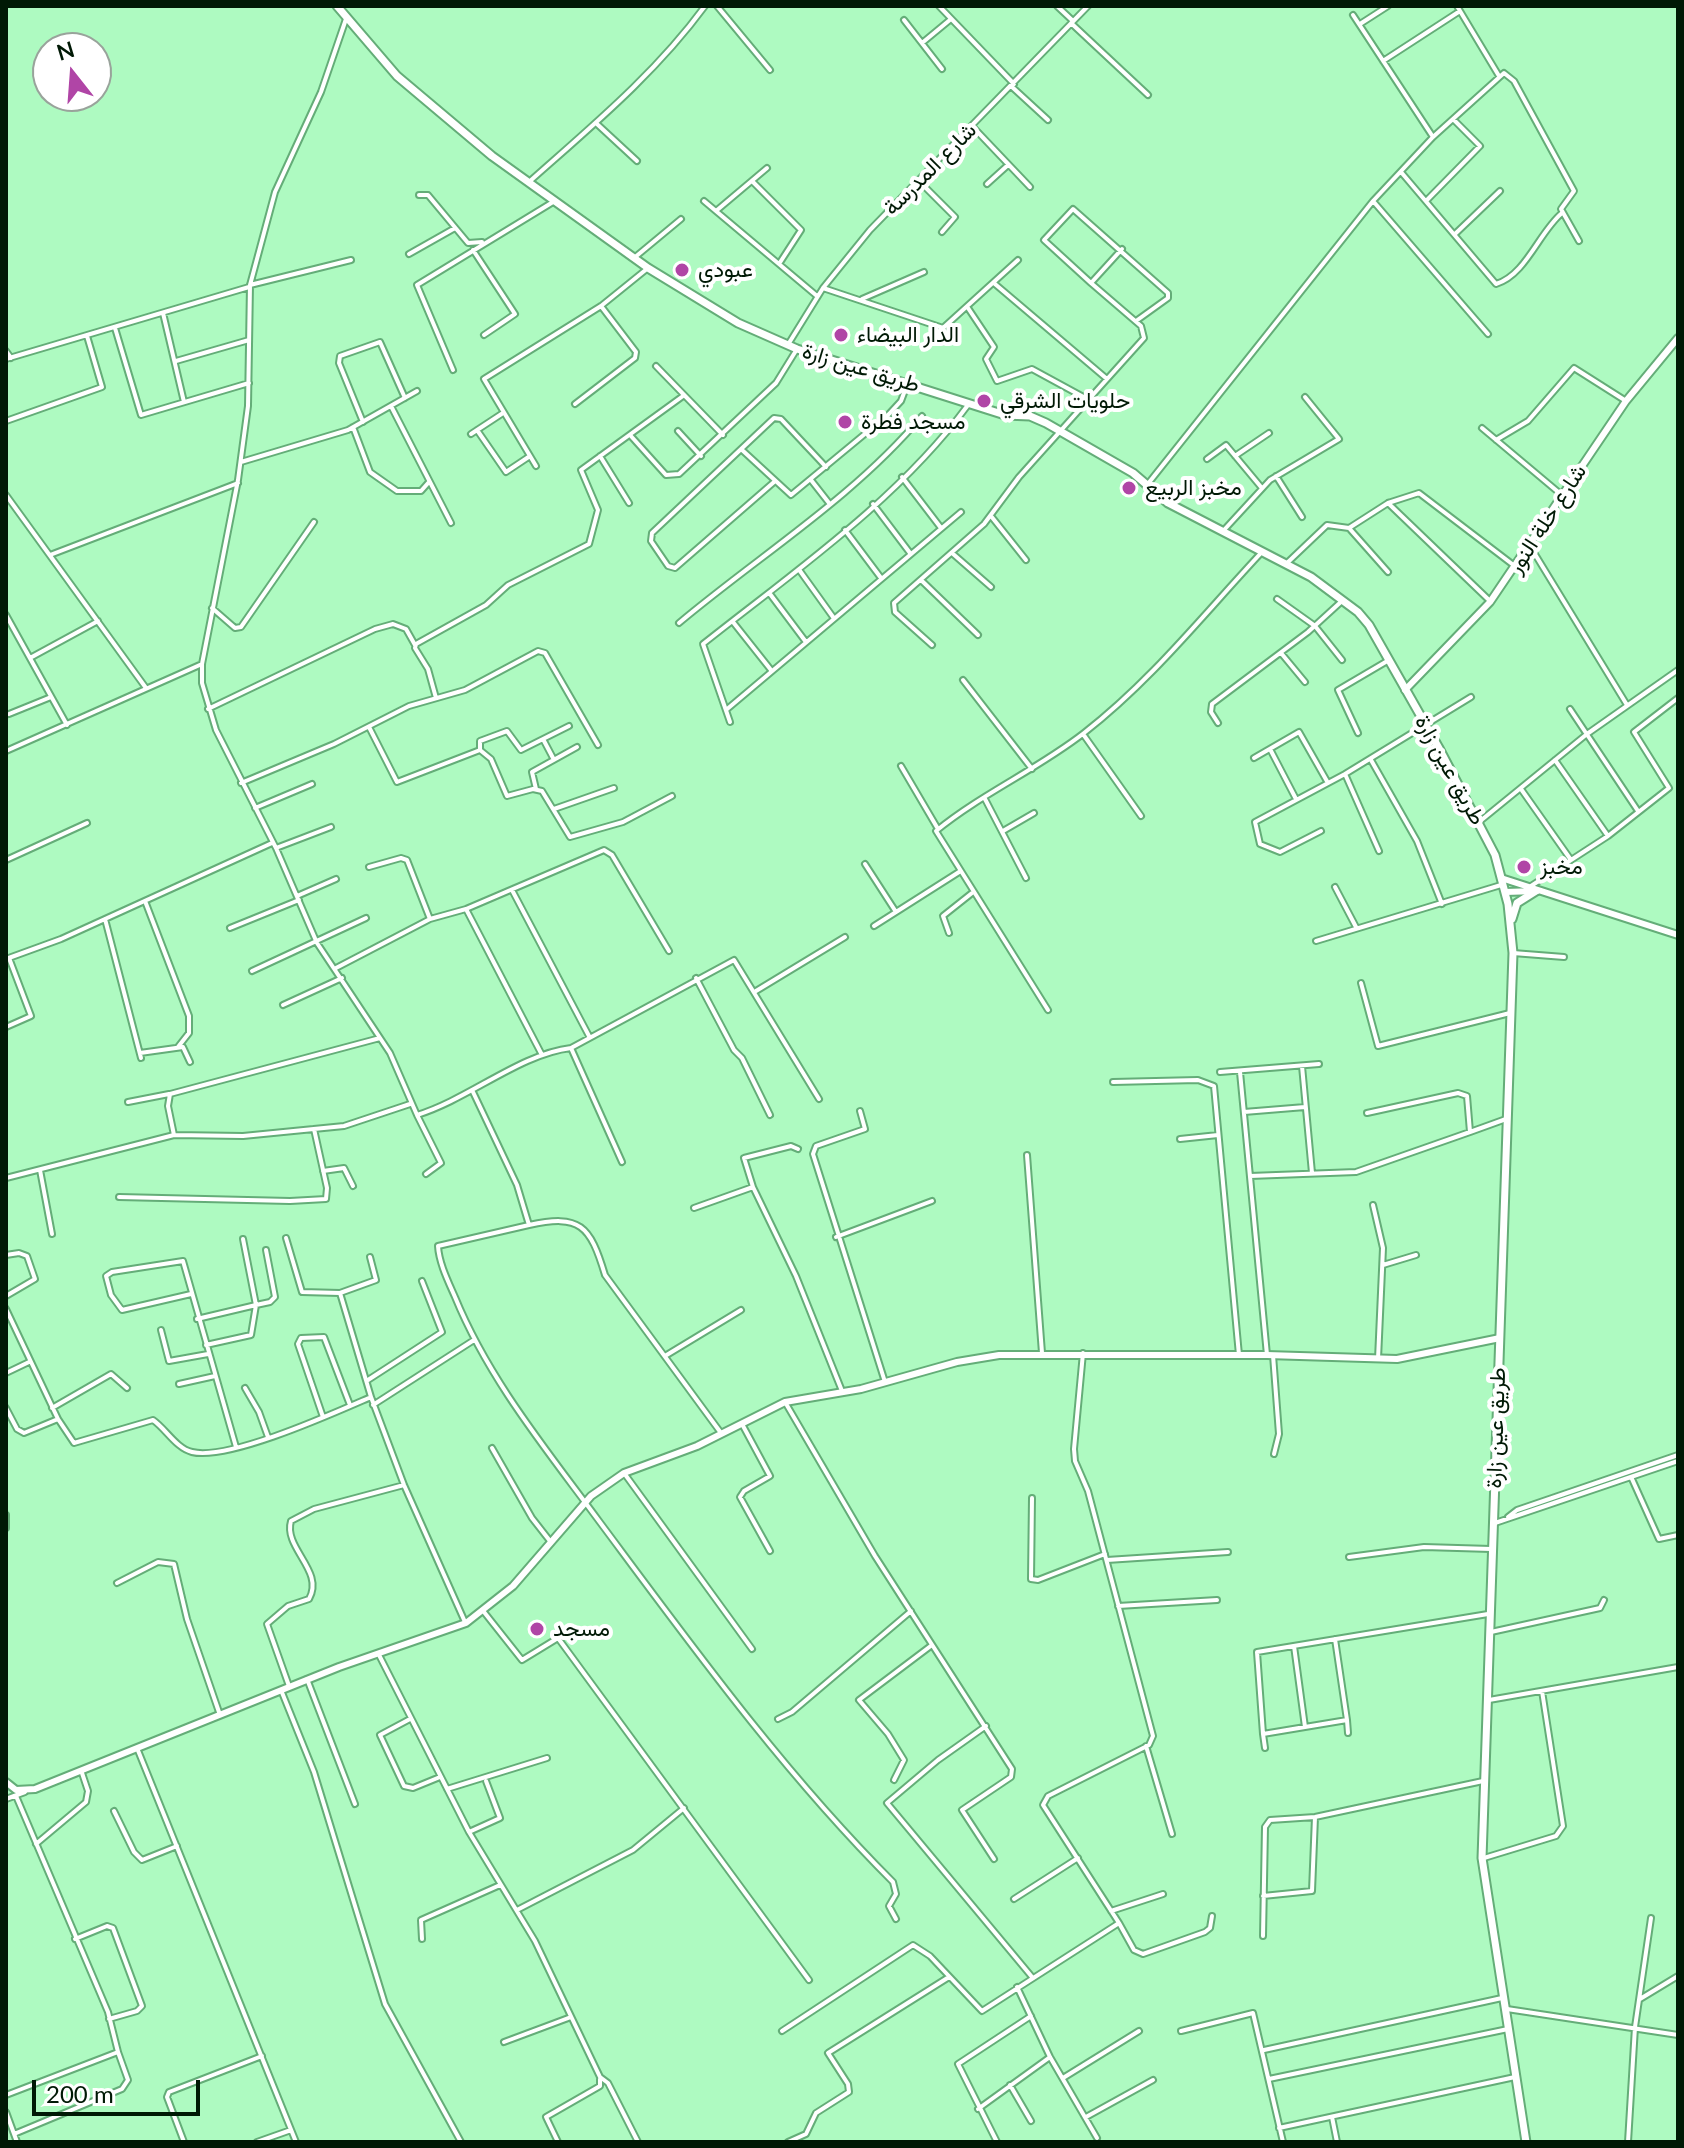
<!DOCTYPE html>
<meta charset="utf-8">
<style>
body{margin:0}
#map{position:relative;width:1684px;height:2148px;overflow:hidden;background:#aefac1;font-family:Lato,sans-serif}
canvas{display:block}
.frame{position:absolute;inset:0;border:8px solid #001905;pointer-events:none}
.north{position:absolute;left:32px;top:32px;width:80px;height:80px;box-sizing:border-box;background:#fff;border:2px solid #99a39b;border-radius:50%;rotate:343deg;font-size:22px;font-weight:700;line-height:32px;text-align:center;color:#001905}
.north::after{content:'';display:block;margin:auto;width:28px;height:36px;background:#b045a6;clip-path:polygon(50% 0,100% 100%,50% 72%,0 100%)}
.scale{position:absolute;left:32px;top:2080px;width:168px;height:36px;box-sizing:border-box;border:4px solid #001905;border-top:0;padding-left:10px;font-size:24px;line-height:28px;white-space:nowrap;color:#001905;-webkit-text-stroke:6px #fff;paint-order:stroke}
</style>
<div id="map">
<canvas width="1684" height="2148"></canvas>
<div class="frame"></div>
<div class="north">N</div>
<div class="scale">200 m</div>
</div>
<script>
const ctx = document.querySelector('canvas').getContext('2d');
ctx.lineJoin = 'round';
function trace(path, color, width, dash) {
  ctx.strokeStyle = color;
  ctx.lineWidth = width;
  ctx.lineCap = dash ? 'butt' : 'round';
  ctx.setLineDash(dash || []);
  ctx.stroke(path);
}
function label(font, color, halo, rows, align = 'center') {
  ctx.font = font + ' Lato,Vazirmatn,sans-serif';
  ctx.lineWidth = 8;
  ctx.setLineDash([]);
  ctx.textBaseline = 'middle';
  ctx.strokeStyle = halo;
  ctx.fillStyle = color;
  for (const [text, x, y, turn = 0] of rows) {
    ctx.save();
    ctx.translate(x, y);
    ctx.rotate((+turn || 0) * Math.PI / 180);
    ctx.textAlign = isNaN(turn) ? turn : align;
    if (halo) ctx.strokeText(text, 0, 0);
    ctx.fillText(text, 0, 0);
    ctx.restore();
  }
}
const minor = new Path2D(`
 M717,6L770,70
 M939,6L1014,84
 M1057,6L1073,21
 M1457,6L1499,76
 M1353,15L1433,137
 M346,19L321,92L275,192L250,285L248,406L238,480L202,664V683L216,730L276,848L317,943L390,1053L417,1115C469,1099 520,1054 571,1048L734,960L819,1099
 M904,20L942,69
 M1071,23L1148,95
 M1360,24L1388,6
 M922,43L951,19
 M1383,61L1460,11
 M1011,86L1048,120
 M597,124L637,161
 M972,126L1030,187
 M1401,172L1496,284C1526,275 1539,232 1562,213
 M752,181L801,230L779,264
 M919,181L955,217L942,232
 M529,182C592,126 655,74 705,6
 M987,184L1008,165
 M419,195H428L468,243L482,242
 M704,201L817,296
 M1373,201L1488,334
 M1426,201L1480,146L1453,119
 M716,211L767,168
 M1455,234L1500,191
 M1122,249L1091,283L1044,240L1073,209L1168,293V298L1136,321
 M473,250L515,314L484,335
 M409,254L455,228
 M634,258L681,219
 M995,284L1107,379
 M250,285L351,260
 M823,288L943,328L1018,260
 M862,299L924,272
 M968,308L994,347L986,359L997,381L1032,369L1089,400
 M163,313L184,402
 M115,328L141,415L249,383
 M789,343L823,288L870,230L1088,6
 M6,351L11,358
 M6,359L249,287
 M176,361L249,340
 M656,366L723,435
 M453,370L417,285L553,202
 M575,404L635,358L636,352L601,306
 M391,406L451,523
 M6,421L102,387L87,336
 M363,422L339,363L340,356L380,342L405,398
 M353,427L370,472L397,491H421L429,482
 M1482,428L1563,496
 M477,430L506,472L530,456
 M678,431L701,456
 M471,434L503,413
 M630,435L666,475L679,474L776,383L797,349
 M1496,440L1528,421L1574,368L1626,401
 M741,449L791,495L889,414L901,401L907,385
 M600,456L629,503
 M1235,456L1269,433
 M1207,459L1226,445L1261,487
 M241,462L348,430L417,391
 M536,466L484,379L601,306L648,268
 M1276,476L1302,517
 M902,477L941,528
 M811,480L829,503
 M774,482L675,568L668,566L651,541L652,533L774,418L781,419L826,467
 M1147,485L1373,201L1433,137L1504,73L1514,81L1574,191L1561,209L1579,241
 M6,495L146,688
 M1388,503L1490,601
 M873,504L910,553
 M991,516L1026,560
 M1349,528L1388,572
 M845,530L881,578
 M1224,530L1270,480L1339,439L1305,397
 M1530,546L1627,705
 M952,553L991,587
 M50,555L238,483
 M1286,564L1327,525L1349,528L1388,503L1419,493L1516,567
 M800,571L833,617
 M921,580L978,635
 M770,594L806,642
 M1277,599L1315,626L1342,660
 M212,608L235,628L241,627L314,522
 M6,615L67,725
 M733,622L771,670
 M679,623C760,555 853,498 922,416
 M932,645L895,612L894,603L984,524L1019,477L1144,338L1141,326L1091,283
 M1281,653L1305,682
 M30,658L98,621
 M963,680L1032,769
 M436,698L428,669L415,648L416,644L486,605L508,585L589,544L598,510L581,470L683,396
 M208,709L375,629L393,624L406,629L415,645
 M1570,709L1638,811
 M726,710L961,512
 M9,714L51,697
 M730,722L703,644C795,571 898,500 968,405
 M1218,723L1211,712L1212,704L1308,632L1343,600
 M369,727L397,782L480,750L491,759L507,796L533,789L542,791L570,837L623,822L672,796
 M1358,733L1338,690L1389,660
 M1083,734L1141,816
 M543,739L553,758
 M1270,749L1296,799
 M480,750V741L507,731L521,750L569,726
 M6,751L202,664
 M1254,758L1299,732L1328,783
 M1371,760L1417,841L1442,904
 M1555,760L1608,836
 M901,766L938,829
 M1345,774L1379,851
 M241,783L334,744L409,706L465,690L538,651L545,653L598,745
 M536,789L532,772L577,747
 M1521,789L1571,860
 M985,799L1026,878
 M255,808L312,784
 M554,809L614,788
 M1479,822L1587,734L1678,670
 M1003,831L1034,813
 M1321,831L1280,852L1260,844L1255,822L1345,774L1471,697
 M276,848L331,827
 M6,860L87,823
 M865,864L896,912
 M369,867L401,858L407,860L430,919
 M1531,886L1608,836L1669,788L1634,732L1678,698
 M1335,887L1356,927
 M512,890L589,1036
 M297,896L336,879
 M145,901L189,1016V1033L178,1047
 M466,909L542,1055
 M105,919L141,1058
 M874,926L959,872
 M230,928L299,900
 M949,933L943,916L972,893
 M1316,941L1501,885
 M1513,953L1564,957
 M6,959L61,939L272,843
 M336,968L430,919L466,909L604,850L612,855L669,951
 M252,971L366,918
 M696,978L734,1050L742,1058L770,1115
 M1361,983L1378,1046L1510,1013
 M756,991L845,937
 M283,1005L342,978
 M1048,1010L936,831C981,794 1038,769 1084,733C1152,680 1203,615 1261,553
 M6,1027L31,1016L9,958
 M571,1048L622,1162
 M140,1053L183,1047L190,1062
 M1302,1066L1312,1173
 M1220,1072L1319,1064
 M1240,1072L1267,1355
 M1113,1082L1198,1080L1214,1086L1239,1355
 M473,1092L517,1185L529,1225L438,1246C439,1263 448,1281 455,1297C489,1380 546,1449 599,1521C692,1646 783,1772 893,1882L896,1894L889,1906L896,1919
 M128,1102L169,1094
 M860,1111L865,1129L816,1146L813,1154L885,1382
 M1244,1112L1305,1107
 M1367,1113L1458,1093L1467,1096L1470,1132L1506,1119
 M417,1115L441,1163L426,1174
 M174,1135L168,1106L170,1094L380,1038
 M1180,1139L1218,1135
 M1027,1155L1042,1353
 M40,1170L52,1234
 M323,1171L344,1168L353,1186
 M1250,1176L1356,1172L1470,1132
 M6,1178L174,1135L243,1136L344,1126L410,1104
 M753,1187L744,1158L791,1146L798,1149
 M119,1197L290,1201L326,1199L327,1188L314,1129
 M1373,1205L1383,1248L1378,1359
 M694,1208L753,1187L796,1276L842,1391
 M529,1225C580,1214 590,1225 605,1275L721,1433
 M836,1237L932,1201
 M286,1238L302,1292L340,1293L371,1397
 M6,1255L19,1253L27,1256L35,1279L6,1296
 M1383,1265L1416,1255
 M340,1293L376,1280L370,1257
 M191,1294L122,1310L111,1295L106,1276L112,1272L183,1261L236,1447
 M6,1309L58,1419L74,1443L153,1420C166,1429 176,1448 192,1452C228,1461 334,1413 371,1397L404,1485L465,1622
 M197,1319L256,1305L243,1239
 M161,1330L169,1361L208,1354
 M206,1345L251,1335L256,1305L270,1302L275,1297L266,1250
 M1273,1355L1279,1434L1274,1454
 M665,1356L741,1310
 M6,1373L29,1362
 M368,1380L442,1332L422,1281
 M179,1384L215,1376
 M245,1388L259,1412L268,1437
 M785,1402L875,1556L1012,1769L1011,1777L962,1810L994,1859
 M373,1405L474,1340
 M6,1408L17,1429L24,1433L58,1419
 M52,1408L111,1374L127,1388
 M323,1417L298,1344L301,1338L324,1337L350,1405
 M742,1424L770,1476L744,1491L740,1497L770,1551
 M492,1448L532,1518L550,1541
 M624,1473L752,1649
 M1632,1479L1659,1539L1678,1535
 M1032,1498L1031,1579L1038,1580L1105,1554
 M6,1515V1528
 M1508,1517L1517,1510L1678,1455
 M1495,1523L1678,1461
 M1349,1557L1424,1547L1491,1549
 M1107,1560L1228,1552
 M117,1583L158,1562L174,1564L187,1619L220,1715
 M1118,1606L1217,1600
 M484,1612L522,1660L558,1638L809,1980
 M1491,1632L1600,1608L1604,1600
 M1335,1639L1347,1720L1263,1734L1257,1652L1488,1614
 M1294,1646L1305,1727
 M378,1653L469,1832L535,1941L600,2077L608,2083L638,2142
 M307,1679L355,1804
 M289,1686L267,1624L288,1606L309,1599C325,1571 283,1548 291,1521L314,1509L404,1485
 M281,1690L314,1772L385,2004L461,2142
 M1489,1700L1678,1667
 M410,1719L380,1735L404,1786L413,1788L440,1777
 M778,1719L792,1712L911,1611
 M1347,1720L1348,1733
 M986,1726L938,1760L887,1803L1032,1977
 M1263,1734L1265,1748
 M1146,1746L1172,1834
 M137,1748L296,2142
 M894,1780L904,1760L888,1734L859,1700L932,1645
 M447,1789L547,1758
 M6,1799L25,1792
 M114,1811L134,1852L142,1860L177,1846
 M469,1832L500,1818L486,1781
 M36,1844L86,1802L88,1791L81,1770
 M1484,1858L1556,1836L1563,1826L1542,1691
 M1263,1896L1312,1891L1315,1817
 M1014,1899L1078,1858
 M517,1910L633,1850L684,1808
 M1111,1911L1163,1894
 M1119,1923L1134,1950L1143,1954L1205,1932L1210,1928L1212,1916
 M1263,1936L1265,1827L1270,1820L1315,1817L1483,1781
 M75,1939L107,1926L113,1928L142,2006L137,2011L109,2019
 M422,1939L421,1920L500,1885
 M1017,1987L1050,2057L1097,2138
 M1640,1999L1678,1976
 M1507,2009L1678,2035
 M782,2031L913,1945L930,1956L982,2011L1119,1923L1043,1805L1048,1796L1149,1745L1153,1736L1088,1491L1075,1461L1074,1449L1083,1353
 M1181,2031L1253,2013L1283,2142
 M504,2042L571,2017
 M1264,2050L1502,1998
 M1063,2078L1139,2031
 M1269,2079L1508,2029
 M1010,2085L1031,2121
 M6,2095L118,2052L108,2012L16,1796
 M978,2109L1050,2057
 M6,2112L17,2142
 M1086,2117L1153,2080
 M1332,2117L1337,2142
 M1279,2128L1515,2077
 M14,2134L122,2089L128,2080L118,2052
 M184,2142L167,2097L169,2092L262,2056
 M257,2142L291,2130
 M558,2142L546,2117L600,2086V2079
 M788,2142L806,2134L816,2113L849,2092L848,2084L828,2053L949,1977
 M997,2142L958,2064L1031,2016
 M1628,2142L1635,2027L1651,1918`);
const tertiary = new Path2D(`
 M1405,690L1490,602L1626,401L1678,338
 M1501,878L1678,935
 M1505,892L1537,891`);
const secondary = new Path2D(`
 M6,1782L16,1790L35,1789L339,1667L466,1623L513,1586L591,1496L624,1473L697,1446L785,1402L861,1389L957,1362L999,1355H1267L1397,1359L1500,1338`);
const primary = new Path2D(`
 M337,6L397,76L492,156L648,268L738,323L797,349L1005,415L1030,416L1046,423L1133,473L1168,503L1311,577L1358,612L1369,625L1440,750L1495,855L1508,904L1513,953L1482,1858L1526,2142
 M1512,919L1517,903L1536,891`);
trace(minor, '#64ad78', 8);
trace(tertiary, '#64ad78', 10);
trace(secondary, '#64ad78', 10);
trace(primary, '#64ad78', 11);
trace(minor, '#fff', 4);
trace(tertiary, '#fff', 6);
trace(secondary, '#fff', 6);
trace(primary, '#fff', 7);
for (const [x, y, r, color] of [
 [682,270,8,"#b045a6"],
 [841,335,8,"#b045a6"],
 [984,401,8,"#b045a6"],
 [845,422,8,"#b045a6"],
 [1129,488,8,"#b045a6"],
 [1524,867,8,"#b045a6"],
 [537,1629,8,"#b045a6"]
]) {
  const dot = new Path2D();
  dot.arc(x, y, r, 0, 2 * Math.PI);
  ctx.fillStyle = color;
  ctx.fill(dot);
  trace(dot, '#fff', 3);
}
label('22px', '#001905', '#fff', [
 ["شارع المدرسة",930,169,-45],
 ["طريق عين زارة",861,368,17],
 ["شارع خلة النور",1547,519,-57],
 ["طريق عين زارة",1450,770,61],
 ["طريق عين زارة",1496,1428,-88]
]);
label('22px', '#001905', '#fff', [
 ["عبودي",698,270],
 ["الدار البيضاء",857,335],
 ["حلويات الشرقي",1000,401],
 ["مسجد فطرة",861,422],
 ["مخبز الربيع",1145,488],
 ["مخبز",1540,867],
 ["مسجد",553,1629]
], 'left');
</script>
